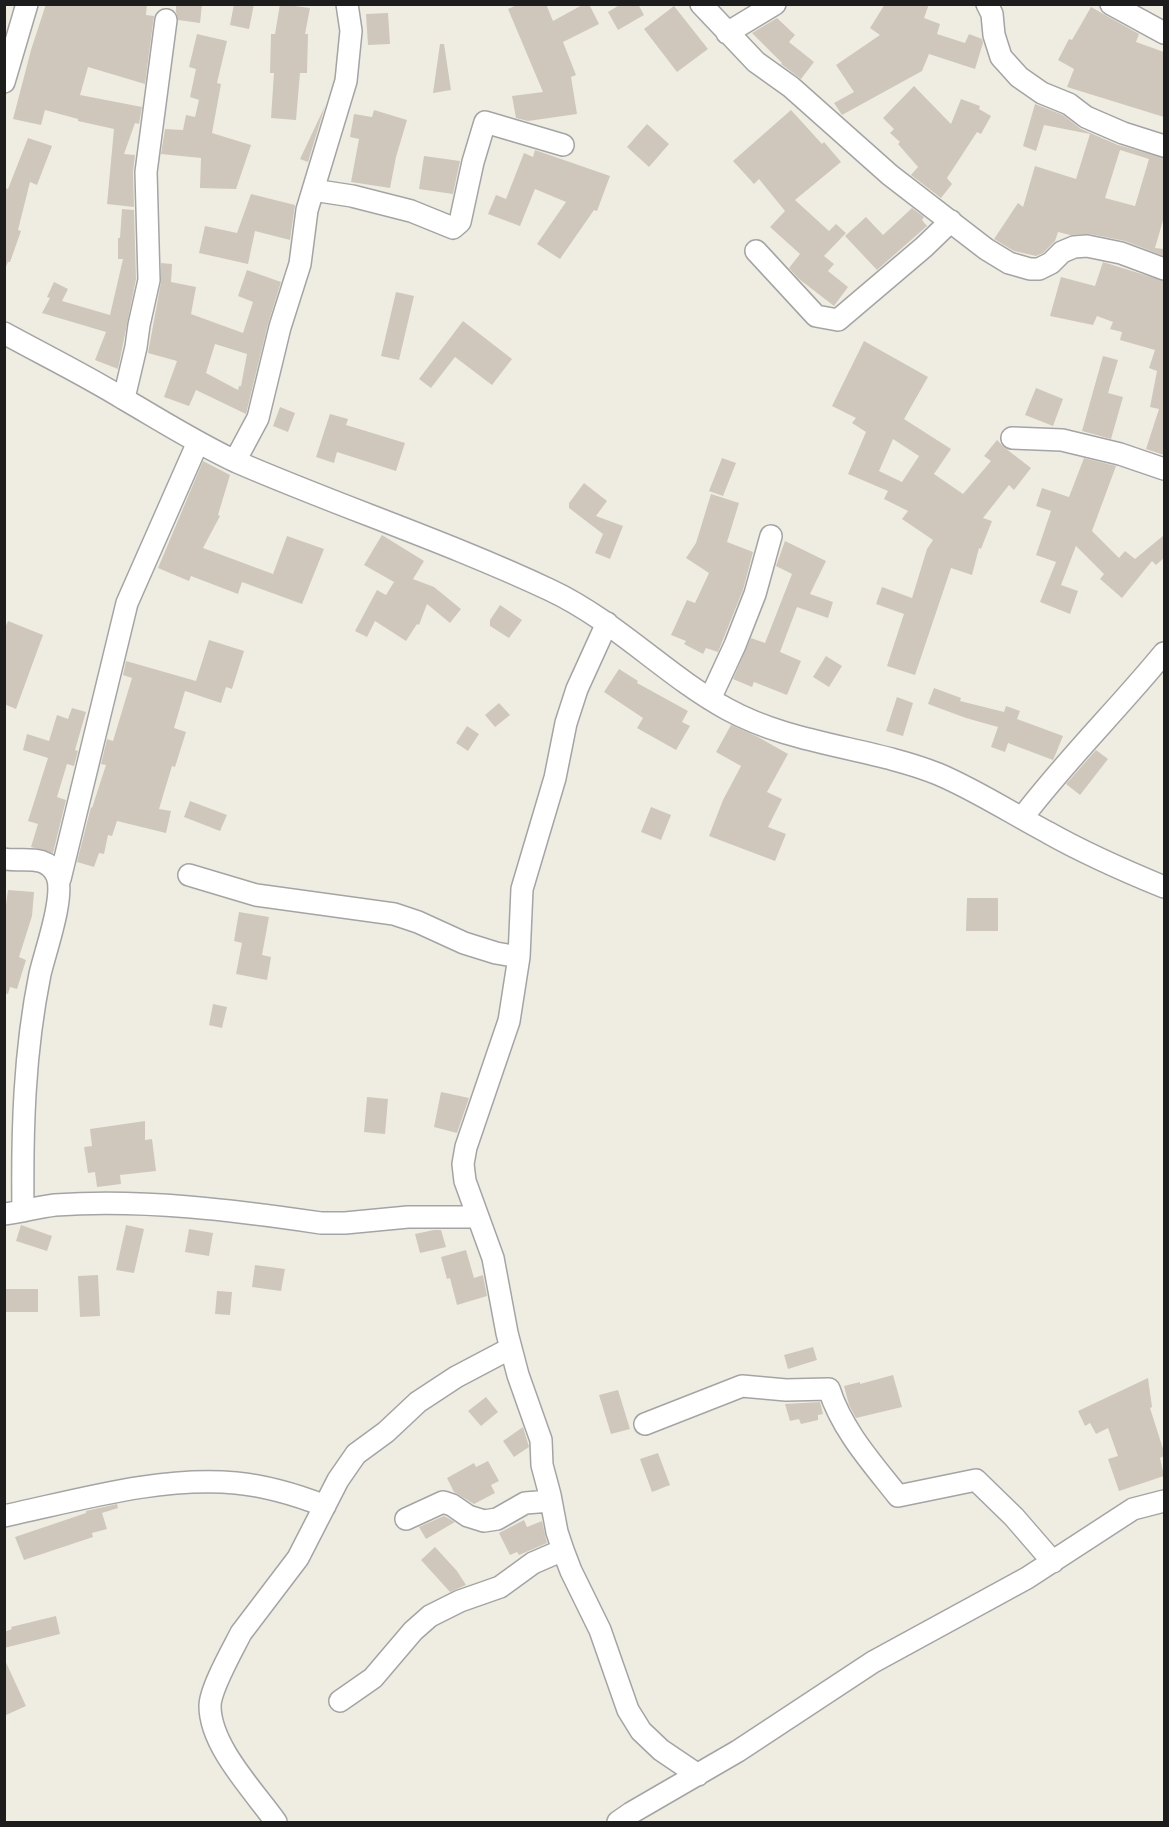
<!DOCTYPE html>
<style>
body{margin:0}
#map{position:relative;width:1169px;height:1827px;overflow:hidden;background:#efede2;font-family:Barlow,sans-serif}
canvas{display:block}
.frame{position:absolute;inset:0;border:6px solid #1d1d1d;pointer-events:none}
</style>
<div id="map">
<canvas width="1169" height="1827"></canvas>
<div class="frame"></div>
</div>
<script>
const ctx = document.querySelector('canvas').getContext('2d');
ctx.lineJoin = 'round';
function paint(path, color) {
  ctx.fillStyle = color;
  ctx.fill(path, 'evenodd');
}
function trace(path, color, width, dash) {
  ctx.strokeStyle = color;
  ctx.lineWidth = width;
  ctx.lineCap = dash ? 'butt' : 'round';
  ctx.setLineDash(dash || []);
  ctx.stroke(path);
}
paint(new Path2D(`
 M46,4H147L146,15L154,16L145,84L88,67L80,95L142,107L139,124L135,123L124,154L135,155L133,172L134,207L107,204L114,129L78,121V119L45,110L41,125L13,119L31,50Z
 M176,4H202L200,23L178,20L176,12Z
 M234,4H254L249,29L230,25Z
 M280,4L310,8L305,34H308L307,73H300L296,120L271,118L274,73H270L271,34H275Z
 M519,4H546L553,21L584,4H589L599,24L563,42L576,75L571,77L577,114L528,121L516,118L512,96L543,92L508,9Z
 M621,4H638L644,15L618,30L608,12Z
 M885,4H929L924,18L940,24L937,34L965,43L969,34L982,39L983,43L975,69L929,54L922,71L842,115L834,103L854,92L836,65L880,35L870,28Z
 M674,6L708,49L677,72L644,29Z
 M1091,7L1139,34L1136,42L1164,52V117L1067,87L1074,69L1058,60L1069,39L1072,40Z
 M388,13L390,44L368,45L366,14Z
 M777,18L795,35L789,42L814,62L801,79L781,64L782,63L752,33Z
 M197,34L227,41L217,83L221,84L212,133L251,145L236,189L200,188L201,158L161,154L165,129L183,130L186,115L195,117L199,100L190,97L196,69L189,67Z
 M440,44H444L451,90L433,93Z
 M914,86L951,124L961,99L980,106L979,109L991,116L981,134L977,132L947,178L952,184L941,198L911,175L918,167L898,144L900,142L890,133L894,129L883,118Z
 M1035,104L1063,115L1081,129L1118,145L1164,158V217L1155,248L1164,249V256L1125,241L1090,234L1070,235L1058,232L1055,241L1043,253L1036,256L1014,251L994,239L1018,203L1023,207L1035,166L1076,179L1090,134L1044,125L1036,151L1023,146ZM1120,150L1149,159L1135,206L1105,198Z
 M325,106L308,162L300,159Z
 M374,110L407,120L396,157L390,188L351,182L359,139L350,137L354,114L372,117Z
 M791,110L822,144L824,142L841,162L795,200L829,231L836,224L846,233L824,256L834,264L828,271L848,287L834,306L799,279L789,268L800,254L770,227L785,211L759,179L754,184L733,161Z
 M647,124L669,144L649,167L627,147Z
 M28,138L52,146L37,185L30,182L18,230L21,231L10,262H8L5,269L4,188L8,189Z
 M535,150L610,176L597,211L594,210L560,259L537,244L566,202L535,189L520,226L488,214L496,195L506,199L524,153L533,157Z
 M424,156L460,161L453,194L419,189Z
 M251,194L295,205L290,240L255,231L248,264L199,253L205,226L237,233Z
 M912,208L924,217L922,220L927,226L877,270L845,236L866,217L883,235Z
 M122,209L134,210L136,279L118,369L95,360L106,332L42,313L50,298L47,297L54,282L68,289L62,301L110,315L123,259H118V238H120Z
 M1103,262L1164,281V455L1146,449L1159,409L1150,407L1157,371L1149,368L1155,350L1120,340L1122,332L1110,329L1113,322L1097,316L1093,325L1050,316L1061,277L1095,286Z
 M161,263L172,264L171,282L196,287L191,314L243,333L253,302L238,296L247,270L281,282L268,324L246,414L196,390L189,406L164,397L177,361L148,353L161,282ZM215,344L247,354L241,386H239L238,390L206,373Z
 M396,292L414,296L399,360L381,356Z
 M463,321L512,359L492,385L455,357L431,388L419,379Z
 M864,341L928,377L904,419L951,449L934,474L963,494L991,461L984,456L997,440L1005,448L1031,468L1014,490L1009,485L983,518L992,521L981,549L979,548L972,575L951,568L915,675L887,666L904,614L876,604L882,587L912,598L927,549L933,540L902,519L908,511L884,499L888,491L848,474L866,432L852,423L856,418L832,406ZM893,439L919,456L902,482L879,471Z
 M1103,356L1118,360L1108,393L1123,397L1111,439L1082,431Z
 M1036,388L1063,399L1053,426L1025,415Z
 M280,407L295,413L288,432L273,426Z
 M330,414L348,419L346,425L405,443L396,471L337,452L334,463L316,457Z
 M722,458L736,463L723,496L709,491Z
 M1084,458L1116,466L1092,531L1119,558L1125,551L1135,559L1164,535V558L1156,565L1152,561L1122,598L1100,579L1104,574L1076,546L1061,585L1078,591L1070,614L1040,602L1056,562L1036,555L1051,511L1036,506L1042,488L1069,497Z
 M203,461L230,475L218,515L220,516L203,548L273,574L287,536L324,549L302,604L242,582L238,594L191,576L189,581L158,568Z
 M584,483L607,501L596,516L623,526L610,559L595,553L603,534L569,508V503Z
 M711,494L739,503L727,542L753,552L743,590L718,652L706,648L703,654L684,644L686,641L671,635L687,600L695,603L709,573L686,558L696,543Z
 M382,535L424,561L413,579L434,587L461,609L450,623L427,604L419,625L417,624L406,641L375,621L367,637L355,631L377,590L386,595L394,582L364,565Z
 M785,541L826,561L810,594L833,602L828,618L797,607L780,652L801,661L787,695L754,682L752,687L733,679L751,638L765,643L792,574L776,566Z
 M500,605L522,620L509,638L490,626V620Z
 M8,621L43,635L16,709L4,704V630Z
 M209,640L244,651L232,689L226,687L221,703L185,691L174,728L186,732L175,767L172,766L159,809L171,811L166,833L117,821L112,836L108,835L104,854L99,853L94,867L77,862L91,807L92,808L106,765L101,764L107,739L113,741L132,678L123,675L126,661L196,681Z
 M826,656L842,666L829,687L813,677Z
 M619,669L638,681L637,683L688,711L682,722L690,726L676,750L637,728L643,718L604,692Z
 M934,688L961,698L960,701L1004,712L1006,706L1020,711L1017,719L1063,736L1054,758L1053,760L1008,743L1005,752L991,747L998,727L966,718L928,704Z
 M897,697L913,703L903,736L886,731Z
 M499,703L510,715L495,727L485,715Z
 M72,708L86,712L75,750L78,751L74,766L67,764L57,797L66,800L53,853L31,847L38,824L28,821L48,758L23,750L27,734L49,741L57,715L68,719Z
 M731,725L758,737L788,754L767,792L782,799L768,827L786,834L775,861L709,836L723,800L741,766L716,752Z
 M467,726L479,734L468,751L456,743Z
 M1096,750L1108,759L1080,795L1066,784Z
 M190,801L227,815L220,831L184,817Z
 M651,807L671,815L661,840L641,832Z
 M8,890L34,892L32,916L19,957L26,960L17,989L10,987L8,994L4,993V919Z
 M967,898H998V931H966Z
 M239,912L269,917L262,955L271,957L267,980L236,974L242,943L234,941Z
 M213,1004L227,1007L222,1028L209,1025Z
 M441,1092L469,1098L457,1133L434,1127Z
 M367,1097L388,1099L385,1134L364,1132Z
 M145,1121V1140L152,1139L156,1171L120,1175L121,1184L97,1187L95,1172L88,1173L84,1147L92,1146L90,1129Z
 M21,1225L52,1236L47,1251L16,1241Z
 M126,1225L144,1229L134,1273L116,1270Z
 M189,1229L213,1233L209,1256L185,1252Z
 M434,1230H441L446,1247L420,1253L415,1234Z
 M466,1250L474,1278L483,1275L487,1296L457,1305L450,1278L447,1279L441,1257Z
 M255,1265L285,1269L281,1291L252,1287Z
 M98,1275L100,1316L80,1317L78,1276Z
 M4,1289H38V1312H4Z
 M217,1291L232,1292L230,1315L215,1314Z
 M813,1347L817,1360L788,1369L784,1355Z
 M893,1375L902,1407L856,1418L849,1405L844,1386L860,1382V1384Z
 M1148,1378L1152,1407L1150,1408L1164,1452V1456L1160,1458L1164,1476L1119,1491L1108,1459L1118,1456L1108,1428L1096,1434L1090,1423L1085,1426L1078,1411Z
 M618,1390L630,1429L611,1434L599,1395Z
 M486,1397L498,1412L481,1426L468,1411Z
 M820,1402L823,1414L818,1415V1420L801,1424L799,1419L790,1421L785,1404Z
 M523,1427L529,1447L514,1457L503,1441Z
 M658,1453L670,1485L652,1492L640,1459Z
 M488,1461L499,1481L491,1485L495,1493L474,1504L454,1492L447,1478L474,1463L476,1467Z
 M117,1504L118,1508L102,1513L107,1529L92,1533L93,1537L24,1560L15,1537L86,1513V1511Z
 M444,1516L455,1522L426,1539L419,1527Z
 M524,1520L527,1527L542,1521L547,1543L519,1555L517,1552L510,1555L499,1533Z
 M435,1547L457,1571L466,1585L450,1592L421,1560Z
 M56,1616L60,1634L4,1648V1632L12,1629L11,1627Z
 M4,1658L26,1706L4,1716Z`), '#cfc7bb');
const street = new Path2D(`
 M701,4L756,62L791,87L890,175L986,249L1009,263L1030,269H1039L1051,263L1062,252L1074,247L1087,246L1121,253L1164,269
 M987,4L992,14L994,35L1001,57L1019,77L1042,93L1069,104L1086,117L1123,133L1164,146
 M1111,4L1164,33
 M727,33L775,4
 M4,82L27,4
 M313,190L352,196L411,211L453,228L460,222L473,162L485,122L563,145
 M756,251L816,316L838,320L924,247L951,221
 M4,333C44,355 85,375 124,399C162,421 198,444 237,462C341,507 448,542 550,590C616,621 665,675 727,709C792,745 870,747 938,774C976,790 1011,813 1047,832C1084,853 1125,871 1164,887
 M124,398L136,347L139,325L149,280L146,172L166,20
 M1012,438L1062,440L1120,454L1164,469
 M235,461L258,418L280,327L300,264L307,210L346,81L351,31L347,4
 M607,623L577,689L566,723L555,778L522,889L519,957L509,1021L466,1147L463,1164L465,1181L493,1258L507,1333L518,1375L541,1440L542,1465L550,1495L557,1532L563,1550L571,1571L600,1630L628,1710L641,1731L661,1750L698,1775
 M710,699L735,645L755,594L771,536
 M1022,818C1066,760 1118,709 1164,653
 M4,859C23,862 47,853 57,876C65,897 45,952 40,974C24,1053 22,1130 23,1211
 M189,875L256,895L394,914L418,922L464,943L496,953L519,957
 M58,879H60L127,603L198,442
 M4,1214C21,1212 38,1207 55,1205C144,1199 233,1210 321,1223H345L408,1217H477
 M645,1424L742,1386L786,1390L829,1389C842,1430 872,1463 898,1496L976,1480L1014,1517L1053,1562
 M4,1516C79,1500 159,1476 236,1483C267,1486 297,1495 325,1506
 M406,1519L443,1502L452,1505L468,1516L484,1521L497,1519L525,1503L551,1501
 M340,1701L373,1678L413,1631L430,1616L460,1601L500,1587L533,1563L563,1550
 M276,1822C254,1791 210,1746 210,1706C210,1689 233,1649 241,1633L298,1558L338,1480L356,1454L386,1432L418,1402L456,1377L511,1348
 M618,1822L631,1813L738,1751L873,1662L1027,1578L1133,1509L1164,1501`);
trace(street, '#a4a4a4', 24);
trace(street, '#fff', 21);
</script>
